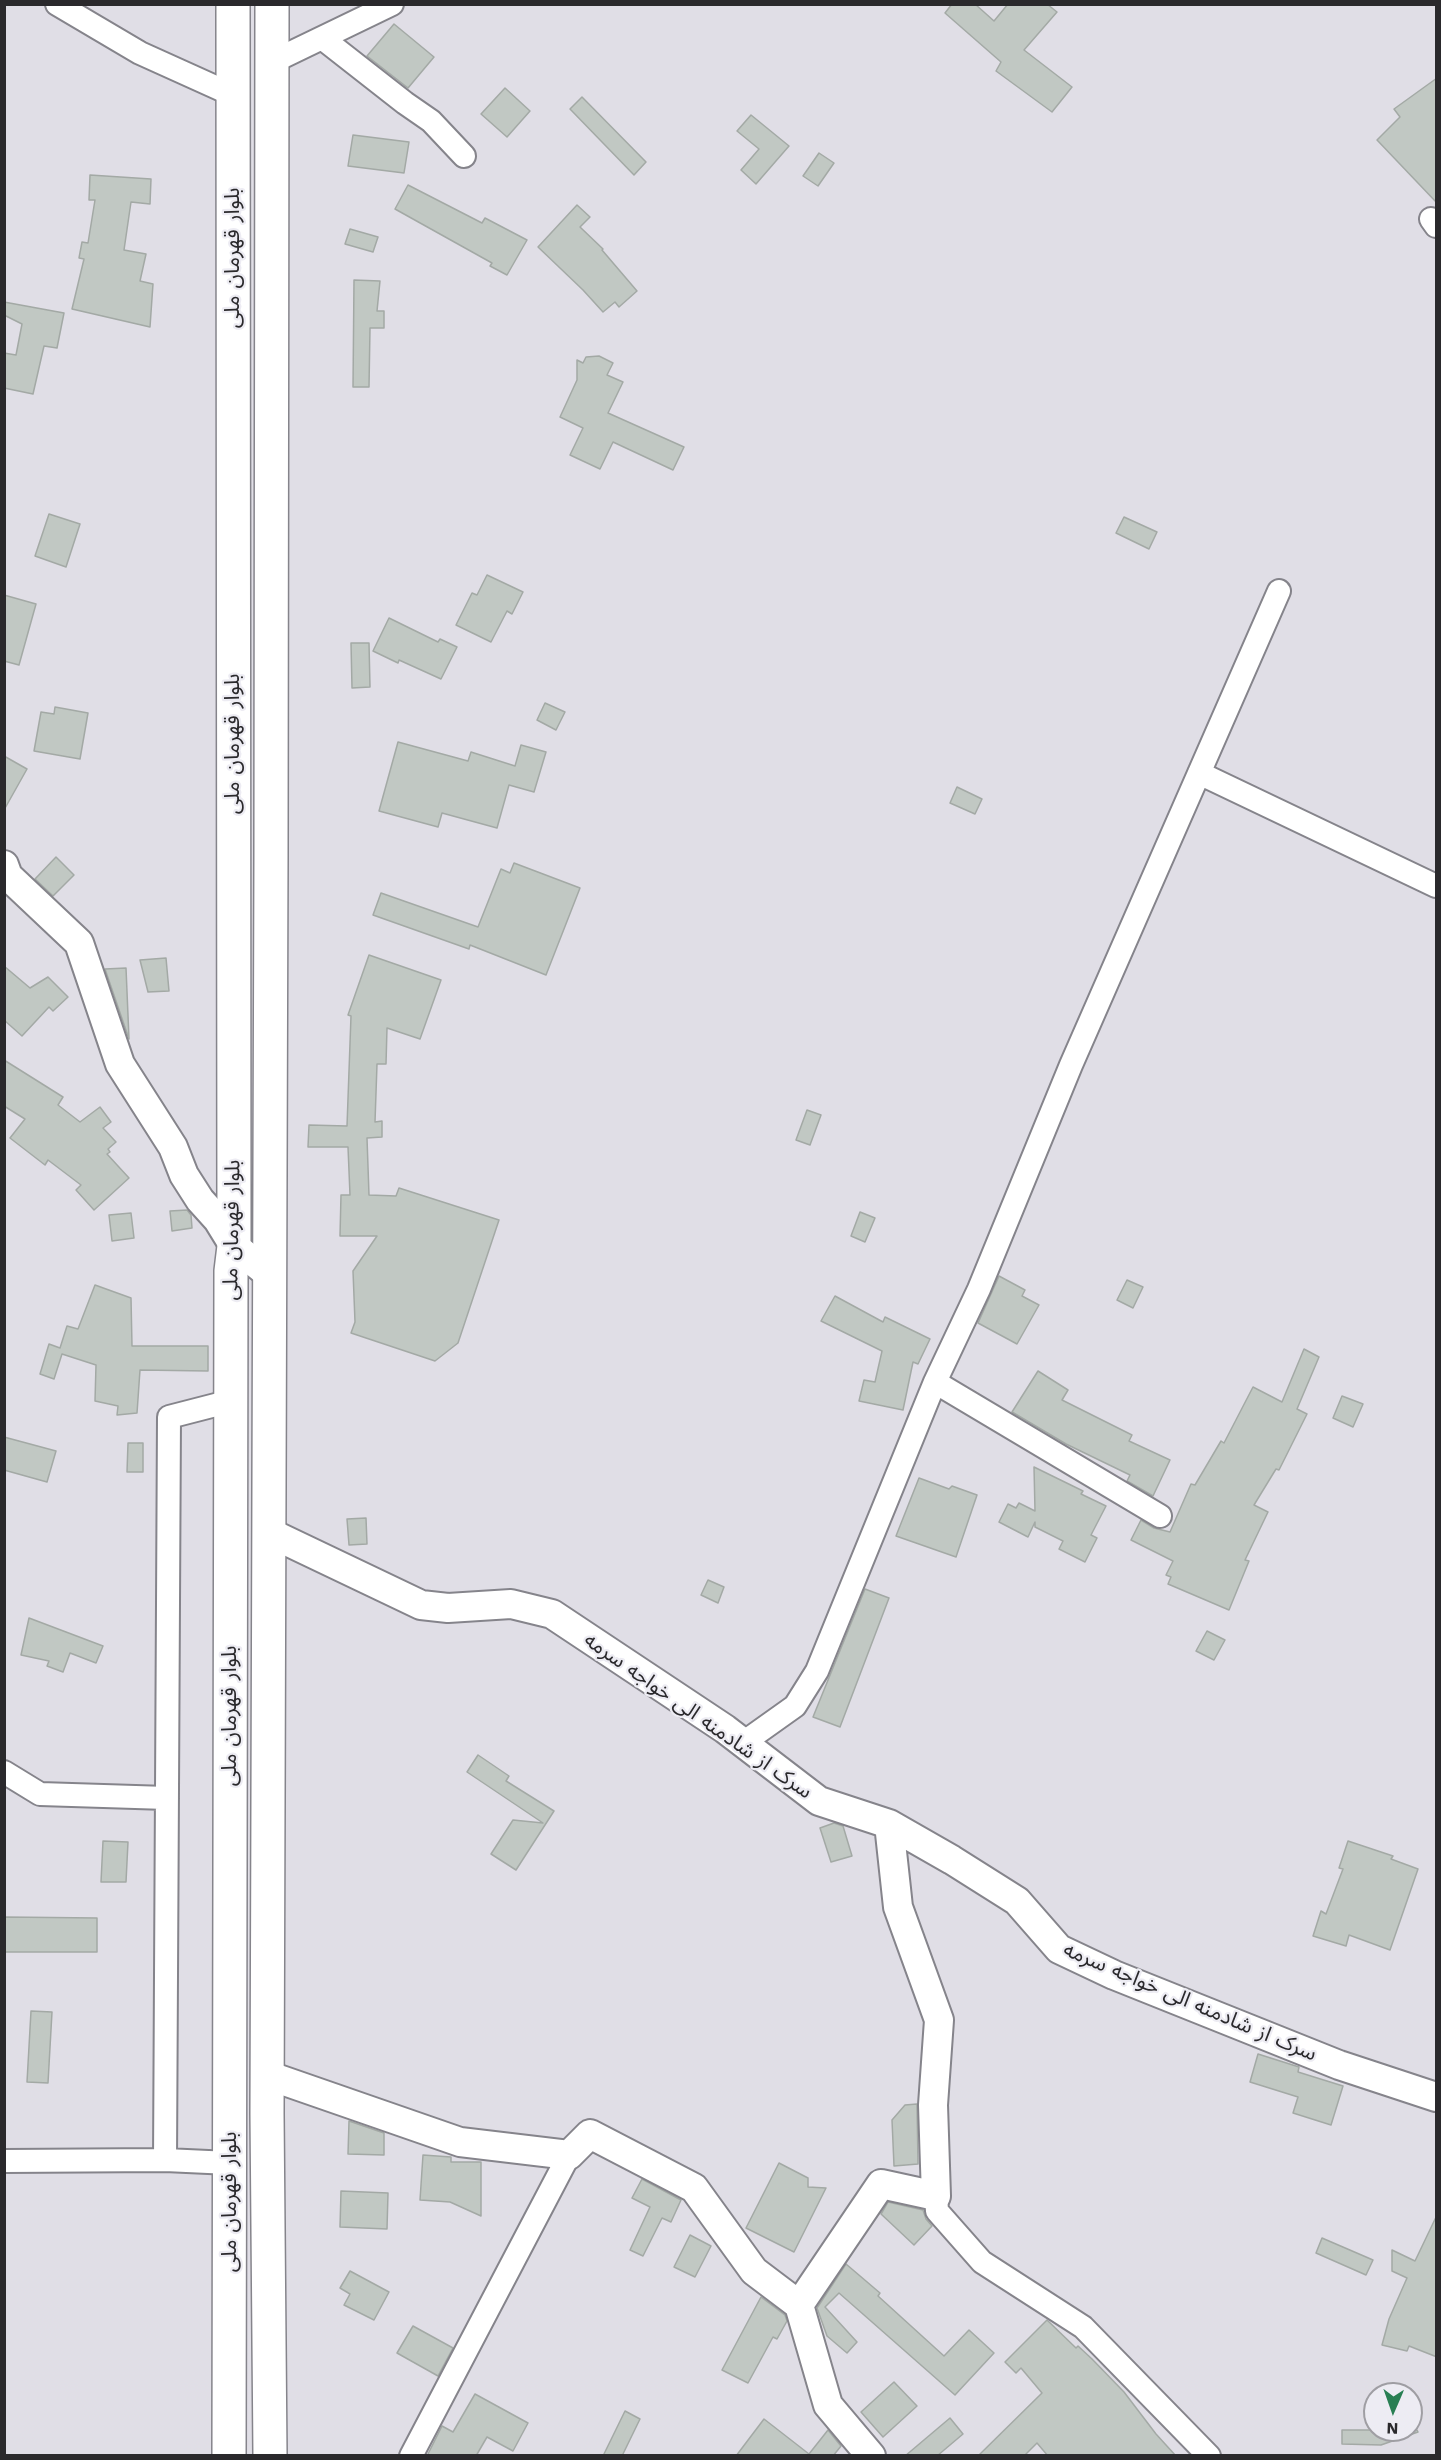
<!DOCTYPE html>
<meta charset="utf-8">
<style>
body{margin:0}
#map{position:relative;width:1441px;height:2460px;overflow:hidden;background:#e0dee6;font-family:"Work Sans",sans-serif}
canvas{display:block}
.frame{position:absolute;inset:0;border:6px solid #2a292c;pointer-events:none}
.north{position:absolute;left:1363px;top:2382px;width:60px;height:60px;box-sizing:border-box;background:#edecf3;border:2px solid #9f9ea3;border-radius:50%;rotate:182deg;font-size:16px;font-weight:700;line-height:24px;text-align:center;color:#2a292c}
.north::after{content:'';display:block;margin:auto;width:21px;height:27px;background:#297f53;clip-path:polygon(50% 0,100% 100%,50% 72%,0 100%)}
</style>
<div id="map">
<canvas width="1441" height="2460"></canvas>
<div class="frame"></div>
<div class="north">N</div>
</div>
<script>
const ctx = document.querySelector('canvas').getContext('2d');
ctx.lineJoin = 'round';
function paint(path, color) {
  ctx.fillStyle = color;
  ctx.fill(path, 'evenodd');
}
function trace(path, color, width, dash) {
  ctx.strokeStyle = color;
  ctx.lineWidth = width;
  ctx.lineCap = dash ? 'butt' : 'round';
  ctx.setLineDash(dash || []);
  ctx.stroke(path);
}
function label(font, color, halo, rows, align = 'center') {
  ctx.font = font + ' "Work Sans","Noto Sans Arabic",sans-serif';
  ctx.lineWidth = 4.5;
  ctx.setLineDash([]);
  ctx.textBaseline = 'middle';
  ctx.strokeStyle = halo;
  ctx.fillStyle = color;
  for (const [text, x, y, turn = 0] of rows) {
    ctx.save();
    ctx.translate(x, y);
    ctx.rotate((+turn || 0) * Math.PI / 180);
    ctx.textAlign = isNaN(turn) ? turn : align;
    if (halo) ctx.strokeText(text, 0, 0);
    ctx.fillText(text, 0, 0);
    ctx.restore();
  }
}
const building = new Path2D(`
 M952,4H975L994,21L1008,4H1047L1057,12L1024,50L1072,87L1052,112L996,71L1001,62L945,13Z
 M394,24L434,57L408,88L367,56Z
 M1437,78V203L1377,140L1400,117L1394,109Z
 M505,88L530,111L507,137L481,114Z
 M582,97L646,162L634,175L570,109Z
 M751,115L789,146L756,184L741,170L759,149L737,131Z
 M353,135L409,142L404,173L348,166Z
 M819,153L834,163L818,186L803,176Z
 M90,175L151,179L150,204L131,202L124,250L146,254L140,281L153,284L150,327L72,309L84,259L79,258L82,242L88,243L95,200H89Z
 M408,185L482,223L485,218L527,240L507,275L490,266L492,263L395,209Z
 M577,205L590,217L580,227L603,249L602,250L637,291L619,307L615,302L603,312L583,290L538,247Z
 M350,229L378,237L373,252L345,244Z
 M354,280L380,281L377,311H384V328H370L369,387H353Z
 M4,302L64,313L57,348L44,346L33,394L4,388V353L16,355L22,324L4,315Z
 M599,356L613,363L607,375L623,382L608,413L684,447L673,470L613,442L600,469L570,455L583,428L560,417L577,380V360L583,363L586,357Z
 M49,514L80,524L66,567L35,556Z
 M1124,517L1157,532L1149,549L1116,533Z
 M487,575L523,592L512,614L507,611L491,642L456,625L472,593L477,595Z
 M4,595L36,604L19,665L4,661Z
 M389,618L438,642L440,639L457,647L441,679L399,660L398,663L373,651Z
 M351,643H369L370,687L352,688Z
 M545,703L565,712L556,730L537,720Z
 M55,707L88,713L80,759L34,751L41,712L54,714Z
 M398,742L468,761L471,752L515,766L521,745L546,752L534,792L509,785L497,828L442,813L438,827L379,811Z
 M4,756L27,769L4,810Z
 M957,787L982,799L975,814L950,803Z
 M56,857L74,875L53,896L35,879Z
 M514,863L580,888L546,975L470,945L469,949L373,915L381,893L478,927L501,869L510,873Z
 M369,955L441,980L420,1039L387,1028L386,1064H377L375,1122L382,1121V1137L367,1138L369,1195L396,1196L399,1188L499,1220L458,1343L435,1361L351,1333L355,1322L353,1271L377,1236H340L341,1195H350L348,1147H308L309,1125L347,1126L351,1016L348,1015Z
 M166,958L169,991L148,992L140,960Z
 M4,966L30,988L48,977L68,997L53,1011L49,1007L22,1036L4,1020Z
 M126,968L129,1039L105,969Z
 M4,1060L63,1097L58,1105L80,1122L100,1107L111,1122L103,1128L116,1142L108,1149L110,1152L107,1154L129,1178L94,1210L76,1190L81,1185L48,1160L45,1165L10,1138L25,1119L4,1106Z
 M807,1110L821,1115L810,1145L796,1140Z
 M187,1210L191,1215L192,1228L172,1231L170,1211Z
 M860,1212L875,1218L865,1242L851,1236Z
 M131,1213L134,1238L112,1241L109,1215Z
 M999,1276L1025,1290L1022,1296L1039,1305L1017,1344L978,1323Z
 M1127,1280L1143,1287L1133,1308L1117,1300Z
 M95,1285L131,1298L132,1346H208V1371L140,1370L137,1413L117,1415L118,1406L95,1401L96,1365L62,1354L54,1379L40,1374L49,1344L60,1348L67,1326L78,1329Z
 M835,1296L883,1322L885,1317L930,1339L918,1364L913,1362L903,1410L859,1401L864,1380L875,1382L882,1351L821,1321Z
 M1304,1349L1319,1357L1297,1409L1307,1414L1279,1470L1276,1469L1254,1505L1268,1512L1245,1560L1249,1561L1229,1610L1168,1584L1171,1577L1166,1575L1173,1561L1131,1540L1141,1520L1154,1528L1170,1532L1191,1484L1195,1485L1221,1441L1224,1443L1253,1387L1282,1402Z
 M1038,1371L1068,1390L1062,1400L1132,1435L1129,1441L1170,1460L1153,1496L1127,1481L1130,1475L1066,1444L1012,1412Z
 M1342,1396L1363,1404L1353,1427L1333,1418Z
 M4,1437L56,1451L47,1482L4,1470Z
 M128,1443H143V1472H127Z
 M1034,1467L1083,1491L1081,1494L1106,1506L1091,1535L1097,1538L1085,1562L1059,1549L1063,1541L1035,1527V1522L1028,1537L999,1522L1008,1504L1016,1508L1019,1503L1035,1511Z
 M919,1478L949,1489L952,1486L977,1495L956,1557L896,1536Z
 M366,1518L367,1544L349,1545L347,1519Z
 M708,1580L724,1587L718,1603L701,1595Z
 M865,1589L889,1598L840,1727L813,1717Z
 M29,1618L103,1646L96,1663L70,1653L63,1672L47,1666L49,1661L21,1655Z
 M1207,1631L1225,1640L1214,1660L1196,1651Z
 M478,1755L509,1776L506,1781L554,1811L516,1870L491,1854L513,1820L543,1823L467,1772Z
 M834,1823L843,1826L852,1856L831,1862L820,1828Z
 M103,1841L128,1842L126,1882H101Z
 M1348,1841L1393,1856L1391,1859L1418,1869L1390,1950L1349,1935L1346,1946L1313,1936L1321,1911L1326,1914L1343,1869L1339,1868Z
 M5,1917L97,1918V1952H4Z
 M31,2011L52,2012L48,2083L27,2082Z
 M1258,2054L1299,2067L1298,2072L1343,2086L1331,2125L1293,2113L1298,2097L1250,2082Z
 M917,2104L918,2164L894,2166L892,2120L905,2105Z
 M349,2121L384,2133V2155L348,2154Z
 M423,2155L451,2157V2162H481V2216L450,2202L420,2200Z
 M779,2163L808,2178V2187L826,2188L794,2252L746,2228Z
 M642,2179L681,2200L671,2222L662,2218L643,2256L630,2250L650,2207L632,2198Z
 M341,2191L388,2193L387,2229L340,2227Z
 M888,2202L923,2210L926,2219L932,2226L914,2245L881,2214Z
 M1437,2215V2357L1409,2346L1407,2351L1382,2345L1389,2319L1407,2278L1392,2271V2250L1415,2261Z
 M690,2235L711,2246L695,2277L674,2267Z
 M1322,2238L1373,2260L1366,2275L1316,2253Z
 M846,2264L880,2293L878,2296L944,2356L969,2330L994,2353L955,2395L839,2293L825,2307L857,2342L847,2353L827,2336L817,2308Z
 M350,2271L389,2292L374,2320L344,2305L350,2294L340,2288Z
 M761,2297L785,2315L787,2321L777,2339L773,2337L748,2383L722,2370Z
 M1047,2320L1076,2348L1078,2346L1092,2359L1124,2392L1156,2434L1176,2456H1048L1037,2443L1024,2456H978L1042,2393L1021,2368L1016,2373L1005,2362Z
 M413,2326L453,2348L438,2376L397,2353Z
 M894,2382L917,2406L883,2437L861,2412Z
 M475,2394L528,2423L513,2451L487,2437L476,2456H427L442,2426L453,2432Z
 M625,2411L640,2419L622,2456H603Z
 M950,2418L963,2434L937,2456H905Z
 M764,2419L809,2454L828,2430L841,2446L833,2456H736Z
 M1342,2430H1417L1418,2432L1381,2445L1342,2444Z`);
paint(building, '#c1c8c3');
trace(building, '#a3a9a5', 1.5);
const minor = new Path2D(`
 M57,4L140,53L233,95
 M322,38L405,103L431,121L464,156
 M272,62L392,4
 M1431,219L1436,226
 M1199,773L1436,886
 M935,1382L1160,1516
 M743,1743L795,1706L817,1671L935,1382L979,1289L1071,1065L1279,591
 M4,1772L40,1794L167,1798
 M4,2161L165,2160
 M230,2163L165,2160L169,1417L231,1401
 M936,2196L937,2211L982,2262L1083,2327L1209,2456
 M411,2456L569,2155`);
const tertiary = new Path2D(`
 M4,865L8,876L79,943L120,1064L173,1147L184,1175L200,1200L218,1220L234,1246L270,1275
 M268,1532L421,1605L448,1608L511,1604L552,1614L725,1729L819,1801L889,1824L952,1860L1017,1901L1059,1949L1114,1975L1339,2065L1436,2097
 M267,2075L460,2142L569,2155L590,2134L694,2188L754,2271L799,2305L828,2405L871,2456
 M799,2305L881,2184L936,2196L933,2105L939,2020L898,1907L889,1824`);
const trunk = new Path2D(`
 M229,2456L231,1271L234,1246L233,4
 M270,2456L267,2113L271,855L272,4`);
trace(minor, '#85848b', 26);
trace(tertiary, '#85848b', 32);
trace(trunk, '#85848b', 36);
trace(minor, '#fff', 22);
trace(tertiary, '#fff', 28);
trace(trunk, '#fff', 33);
label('21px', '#2a292c', '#edecf3', [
 ["بلوار قهرمان ملی",233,258,-90],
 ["بلوار قهرمان ملی",233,744,-90],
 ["بلوار قهرمان ملی",232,1230,-89],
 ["بلوار قهرمان ملی",230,1716,-90],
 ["سرک از شادمنه الی خواجه سرمه",698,1716,35],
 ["سرک از شادمنه الی خواجه سرمه",1190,2002,23],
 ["بلوار قهرمان ملی",230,2202,-90]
]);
</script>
